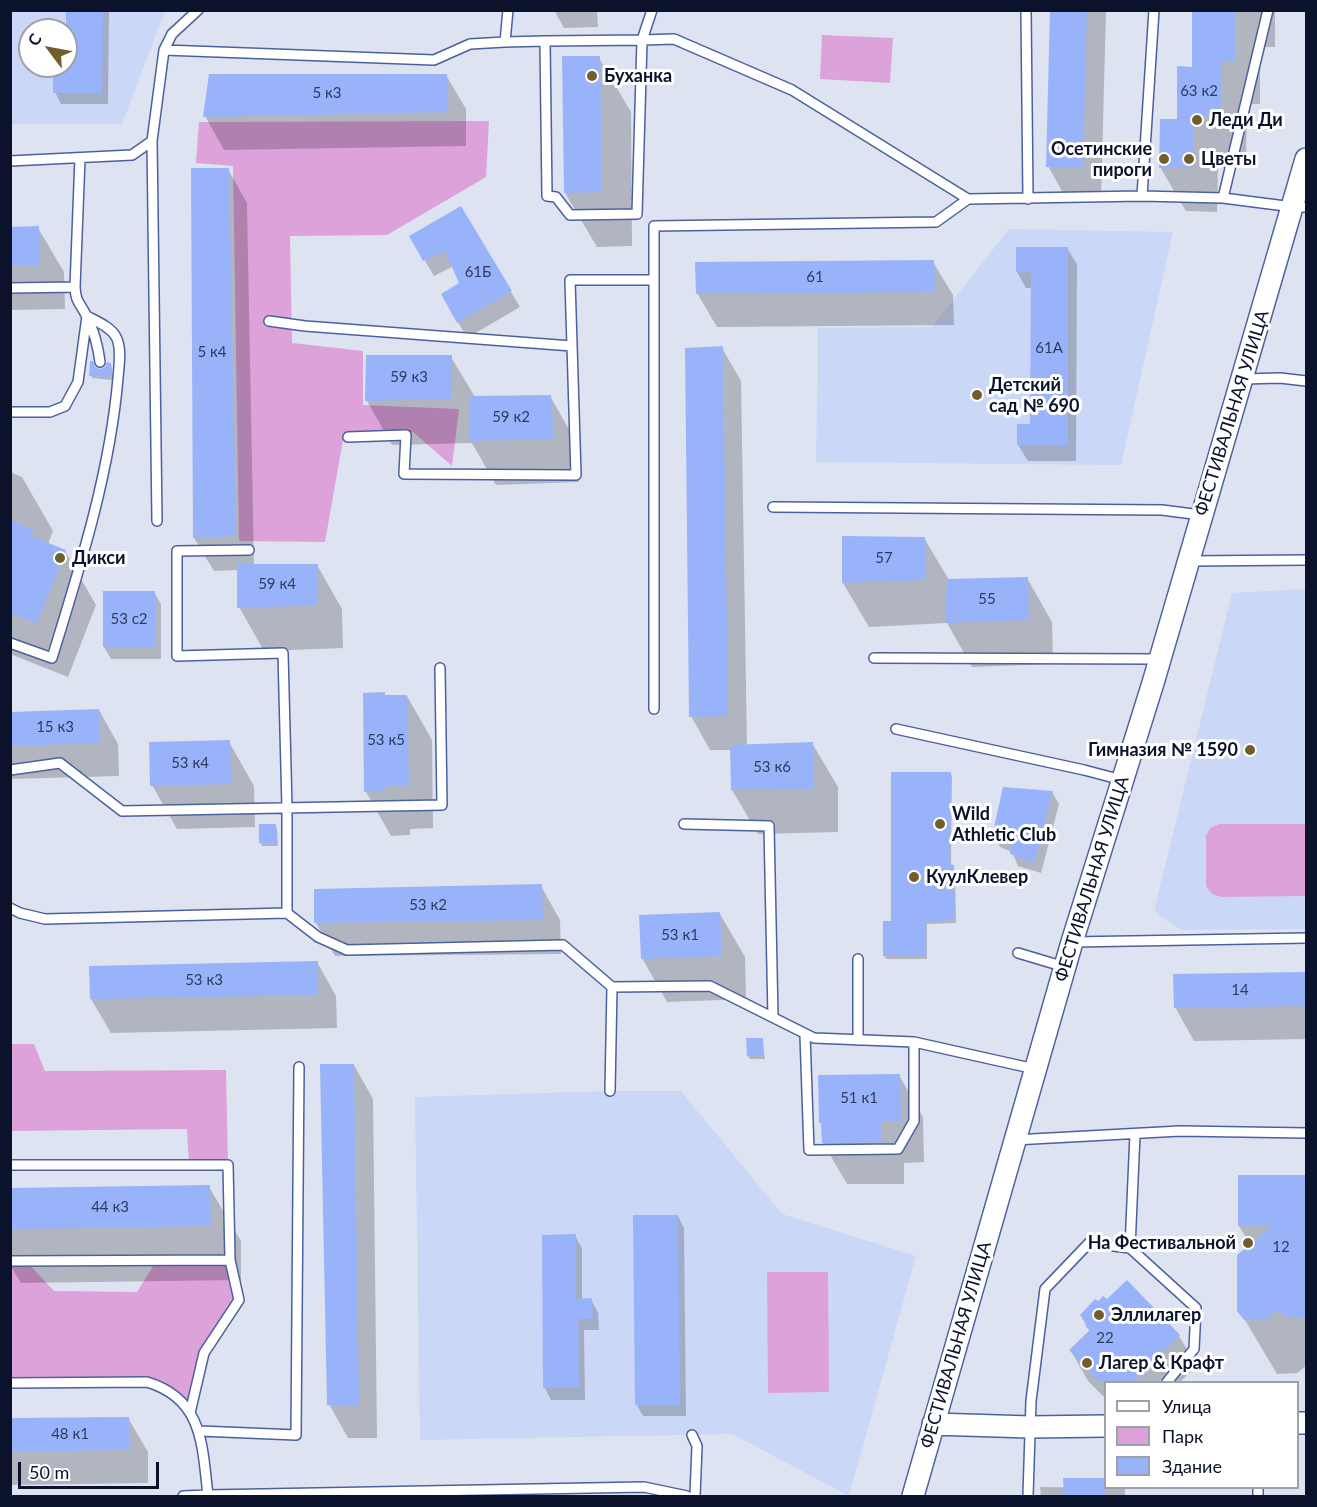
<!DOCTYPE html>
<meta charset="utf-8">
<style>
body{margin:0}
#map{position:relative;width:1317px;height:1507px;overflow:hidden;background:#dee3f1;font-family:Lato,sans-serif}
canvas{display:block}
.frame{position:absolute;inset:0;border:12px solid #0b132c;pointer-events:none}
.legend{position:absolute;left:1104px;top:1381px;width:195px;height:108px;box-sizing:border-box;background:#fff;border:2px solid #9da1ab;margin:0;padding:8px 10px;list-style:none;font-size:18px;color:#0b132c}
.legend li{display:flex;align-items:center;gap:12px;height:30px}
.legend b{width:30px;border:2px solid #9da1ab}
.north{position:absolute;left:18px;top:18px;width:60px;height:60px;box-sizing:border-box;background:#fff;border:2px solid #9da1ab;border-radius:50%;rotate:302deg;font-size:16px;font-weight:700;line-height:24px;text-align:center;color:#0b132c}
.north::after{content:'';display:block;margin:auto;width:21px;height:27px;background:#715e2c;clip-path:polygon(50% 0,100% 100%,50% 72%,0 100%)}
.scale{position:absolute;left:18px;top:1462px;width:141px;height:27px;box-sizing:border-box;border:3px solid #0b132c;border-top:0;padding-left:8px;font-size:18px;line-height:21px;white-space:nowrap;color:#0b132c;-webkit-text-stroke:4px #fff;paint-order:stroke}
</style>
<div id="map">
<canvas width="1317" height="1507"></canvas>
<div class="frame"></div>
<ul class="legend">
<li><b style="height:8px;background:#fff"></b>Улица</li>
<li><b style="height:16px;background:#dda2da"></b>Парк</li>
<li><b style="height:16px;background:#98b3fa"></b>Здание</li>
</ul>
<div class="north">С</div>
<div class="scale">50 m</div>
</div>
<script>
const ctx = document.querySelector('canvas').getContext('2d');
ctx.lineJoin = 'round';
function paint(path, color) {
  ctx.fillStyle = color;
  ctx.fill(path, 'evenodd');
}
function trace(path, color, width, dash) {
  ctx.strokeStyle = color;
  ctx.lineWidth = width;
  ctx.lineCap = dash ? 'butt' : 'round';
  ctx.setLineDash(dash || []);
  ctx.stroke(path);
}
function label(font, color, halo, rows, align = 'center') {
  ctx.font = font + ' Lato,sans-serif';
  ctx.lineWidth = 6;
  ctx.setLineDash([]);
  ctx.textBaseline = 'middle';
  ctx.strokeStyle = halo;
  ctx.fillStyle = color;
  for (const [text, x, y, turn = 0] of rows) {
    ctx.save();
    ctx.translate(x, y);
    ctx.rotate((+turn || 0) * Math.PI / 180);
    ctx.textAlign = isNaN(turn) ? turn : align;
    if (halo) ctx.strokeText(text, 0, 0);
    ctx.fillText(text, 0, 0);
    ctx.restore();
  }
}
paint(new Path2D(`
 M10,11H165L122,124H11ZM30,30H66V66H30Z
 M1009,229L1173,232L1121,465L816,462L818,328L932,327Z
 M1306,589V929L1181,930L1157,914L1155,907L1232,593Z
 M610,1091H681L782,1214L916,1256L849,1496L732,1434L420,1440L415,1097Z`), '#cbd7f6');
paint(new Path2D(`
 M822,35L893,38L890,83L820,79Z
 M489,121L486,177L387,235L290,236L292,343L363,351V405L459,409L452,466L413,432L344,434L325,542L239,541L233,166L196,163L199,122Z
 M1220,824H1306V896L1221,897L1212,894L1206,886V836L1210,828Z
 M10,1044H34L45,1071L226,1070L228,1165L189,1164L187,1129L11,1131Z
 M157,1260H230L239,1300L204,1353L190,1413L163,1387L11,1383L10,1261H26L54,1291L137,1292Z
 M767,1272H828L829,1392L768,1393Z`), '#dda2da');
paint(new Path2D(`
 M67,10H109L108,104H61L55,92L67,73Z
 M554,10H597L598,27L564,28Z
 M1051,10H1106L1101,200H1067L1048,166Z
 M1194,10H1275V47H1260V104H1247L1246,159H1227L1226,168H1218L1217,212L1186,211L1160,167L1178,121L1193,68Z
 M599,58L631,112L632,246L597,247L565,193Z
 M446,75L466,109V146L224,150L205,116Z
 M228,169L247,203L254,566L317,565L342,609L343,648L264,651L239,607L238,570L214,571L194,538Z
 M460,208L520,307L467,338L443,295L461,284L454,266L434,276L411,237Z
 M38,228L64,272L65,309L10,310V229Z
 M1067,248L1077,264L1076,461H1028L1018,445L1032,426V288H1026L1017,272Z
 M933,262L953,295L954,325L717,327L697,293Z
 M722,348L741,381L747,746L812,743L838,787V832L758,834L732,790L731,750H710L691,716Z
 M367,357H451L475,397L550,396L575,440L579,482L496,485L472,443L392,445L367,401Z
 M111,364L112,368V380L92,378L91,375L95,368L100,370Z
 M10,472L22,477L53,531L48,544L65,551L96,605L68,677L10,654Z
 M924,538L949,580L1027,578L1052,622L1053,664L972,667L947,623L869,627L843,583Z
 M154,592L161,604V659H111L104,647Z
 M407,696L432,740L433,828L410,829V835L391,836L366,792L386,697Z
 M99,710L118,744L119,776L10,779V714Z
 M229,742L254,786L255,827L177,829L152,785Z
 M950,773L952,776L951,866L955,870L956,923L927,924V959H886L884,955L892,922Z
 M1052,792L1059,804L1041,873L1018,866L1012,852L1000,847L993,835Z
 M276,826L277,829L278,846H262L261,843Z
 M541,886L560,920L561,954L335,956L316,923Z
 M720,914L745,957L746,999L667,1002L642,958Z
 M317,962L336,996L337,1028L111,1033L91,999V967Z
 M1306,973V1039L1194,1041L1175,1007V975Z
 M762,1039L765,1059H750L748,1056Z
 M354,1065L373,1099L377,1438H348L329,1404Z
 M899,1075L923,1117L924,1162L904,1163V1184H847L823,1143V1127L820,1122Z
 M1306,1176V1366L1297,1373L1277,1374L1239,1310L1251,1246L1239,1226V1177Z
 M209,1187L241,1241V1280L21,1283L10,1265V1190Z
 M678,1216L684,1228L686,1416H643L637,1405Z
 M544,1236H575L582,1248V1300H591L598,1312L599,1330H584L585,1400H551L545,1388Z
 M1081,1316L1179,1336L1197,1366L1180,1382H1106V1399L1088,1381L1071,1351L1090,1332Z
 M128,1418L148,1452V1483L10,1485V1420Z
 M1040,1487L1125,1488V1496H1041Z`), '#0003');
paint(new Path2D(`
 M66,10H103L102,93H53V71H65L66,66Z
 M1050,10H1087L1083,167H1046Z
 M1192,10H1235V61H1222L1221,116L1202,115V125L1193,124V168H1159L1160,119H1177V66L1192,67Z
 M562,56H600L602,192L564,193Z
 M209,74H447L448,112L203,117Z
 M191,168H229L236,536L193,538Z
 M461,206L512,291L457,323L441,294L459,283L445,251L423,261L409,236Z
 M39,226L40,265L10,266V227Z
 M1016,247H1068V445H1017V424H1030L1031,272H1016Z
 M934,260L935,292L696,294L695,262Z
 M723,346L728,716L689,717L685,348Z
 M366,355H452V399L365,401Z
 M90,361H93L95,367L100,369L105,367L107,362L111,363L110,377L89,376Z
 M551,395L554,439L469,441V396Z
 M10,520L34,530L31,536L66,550L37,623L10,613Z
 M842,536L925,537L926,580L842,583Z
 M237,564H318V605L237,608Z
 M1028,577L1029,620L945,623L947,579Z
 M103,591H155V647H103Z
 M385,692V695H407L409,785H385L386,792H364L363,693Z
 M99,709L100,743L10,746V712Z
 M230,740L231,784L150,786L149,742Z
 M813,742V789L731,790L730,745Z
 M891,772H951L950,864L954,865L955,920L926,922V956H883V921H891Z
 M1003,787L1053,791L1034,863L1010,854L1012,843L992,836Z
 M259,824H276L277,843H259Z
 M542,884L543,920L314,923V889Z
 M720,912L722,956L641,959L639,915Z
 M318,961V995L90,999L89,966Z
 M1306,972V1006L1174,1008L1173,974Z
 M746,1038H763L764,1056H747Z
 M320,1064H354L359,1405H327Z
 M900,1074L901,1121L881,1122V1142L822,1143L821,1123H819L818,1075Z
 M1238,1175H1306V1317L1288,1318L1277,1310L1266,1319L1244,1320L1237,1311V1255L1272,1226H1238Z
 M210,1185L211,1226L10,1229V1188Z
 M633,1215H678L680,1405H635Z
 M576,1234V1299L592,1298L593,1319H578L579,1388H543L542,1235Z
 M1127,1280L1180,1335L1132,1383L1099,1381L1069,1350L1090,1330L1085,1326L1087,1324L1080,1315L1095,1299L1098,1301L1103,1296L1107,1299Z
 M129,1417L130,1450L10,1452V1418Z
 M1063,1478H1106V1497H1064Z`), '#98b3fa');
const service = new Path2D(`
 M508,10L505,42L545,41
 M652,10L642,40L674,39L792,90L968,199
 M1026,10L1028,199
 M642,40L637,214L570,215L556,197L547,196L545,41Z
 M164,50L172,34L198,10
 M152,141L157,521
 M10,161L132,155L152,141L164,50L434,60L470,44L505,42
 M1142,196L1154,10
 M1223,198L1268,10
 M75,287L80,158
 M10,288L75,287C76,304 80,302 87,317C94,331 98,346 100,362
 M269,321L305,326L572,346
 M1243,379L1280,378L1306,381
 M10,412H50L65,406L78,382L87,316C96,321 111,327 116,337C122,347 119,366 118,378C110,473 80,567 52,658L10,643
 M348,437L406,435L404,474L576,475L570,280H653
 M773,507L1162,510L1201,515
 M249,550L177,551V656L283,653L287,808V913
 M1188,561L1306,560
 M874,658L1159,659
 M654,709V226L936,222L968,199L1142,196L1223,198L1293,207H1306
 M896,729L1084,770L1122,780
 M10,770L60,763L122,811L442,805L440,668
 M684,824L769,826L773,1017
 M10,908L20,913L45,919L287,913L318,937L347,950L563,945L612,987L710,986L814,1038L914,1042L1035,1069
 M1072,942L1306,938
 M1018,953L1065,967
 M858,959V1040
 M805,1035L809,1150L898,1149L914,1121V1042
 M610,1091L612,987
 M1014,1140L1180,1131L1306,1133
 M10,1165H228L230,1260L239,1300L204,1353L190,1413
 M1130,1248L1135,1134
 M10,1261L230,1260
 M10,1383L147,1382C204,1399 202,1447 208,1495L644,1487L687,1496
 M200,1431L296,1435L299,1067
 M692,1435L697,1446L695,1496
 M1258,1488V1496
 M183,1496L208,1495
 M1028,1496L1031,1401L1045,1289L1089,1243L1130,1248L1196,1308L1194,1349L1167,1382`);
const tertiary = new Path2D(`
 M1298,1423H1306
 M933,1424L1030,1427L1106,1426
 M913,1496L1072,942L1153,683L1306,159`);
trace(service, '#4b619e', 12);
trace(tertiary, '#4b619e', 24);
trace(service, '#fff', 9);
trace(tertiary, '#fff', 21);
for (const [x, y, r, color] of [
 [592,76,6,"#715e2c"],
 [1197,120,6,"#715e2c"],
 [1164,159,6,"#715e2c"],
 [1189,159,6,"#715e2c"],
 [977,395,6,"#715e2c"],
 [60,558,6,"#715e2c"],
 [1250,750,6,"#715e2c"],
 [940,824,6,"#715e2c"],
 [914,877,6,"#715e2c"],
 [1248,1243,6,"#715e2c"],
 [1099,1315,6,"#715e2c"],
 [1087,1363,6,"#715e2c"]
]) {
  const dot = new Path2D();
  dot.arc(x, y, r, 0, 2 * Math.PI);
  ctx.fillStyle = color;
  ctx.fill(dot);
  trace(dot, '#fff', 2);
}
label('15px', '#2e3b60', null, [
 ["63 к2",1199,91],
 ["5 к3",327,93],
 ["61Б",478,272],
 ["61",815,277],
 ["61А",1049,348],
 ["5 к4",212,352],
 ["59 к3",409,377],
 ["59 к2",511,417],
 ["57",884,558],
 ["59 к4",277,584],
 ["55",987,599],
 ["53 с2",129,619],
 ["15 к3",55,727],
 ["53 к5",386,740],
 ["53 к4",190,763],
 ["53 к6",772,767],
 ["53 к2",428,905],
 ["53 к1",680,935],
 ["53 к3",204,980],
 ["14",1240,990],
 ["51 к1",859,1098],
 ["44 к3",110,1207],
 ["12",1281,1247],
 ["22",1105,1338],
 ["48 к1",70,1434]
]);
label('bold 18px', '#0b132c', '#fff', [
 ["Буханка",604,76],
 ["Леди Ди",1209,120],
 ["Осетинские",1152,149,"right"],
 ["пироги",1152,170,"right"],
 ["Цветы",1201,159],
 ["Детский",989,385],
 ["сад № 690",989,406],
 ["Дикси",72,558],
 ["Гимназия № 1590",1238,750,"right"],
 ["Wild",952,814],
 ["Athletic Club",952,835],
 ["КуулКлевер",926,877],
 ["На Фестивальной",1236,1243,"right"],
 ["Эллилагер",1111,1315],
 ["Лагер & Крафт",1099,1363]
], 'left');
label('18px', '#0b132c', '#fff', [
 ["ФЕСТИВАЛЬНАЯ УЛИЦА",1232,413,-73],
 ["ФЕСТИВАЛЬНАЯ УЛИЦА",1092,879,-73],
 ["ФЕСТИВАЛЬНАЯ УЛИЦА",956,1345,-74]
]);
</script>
